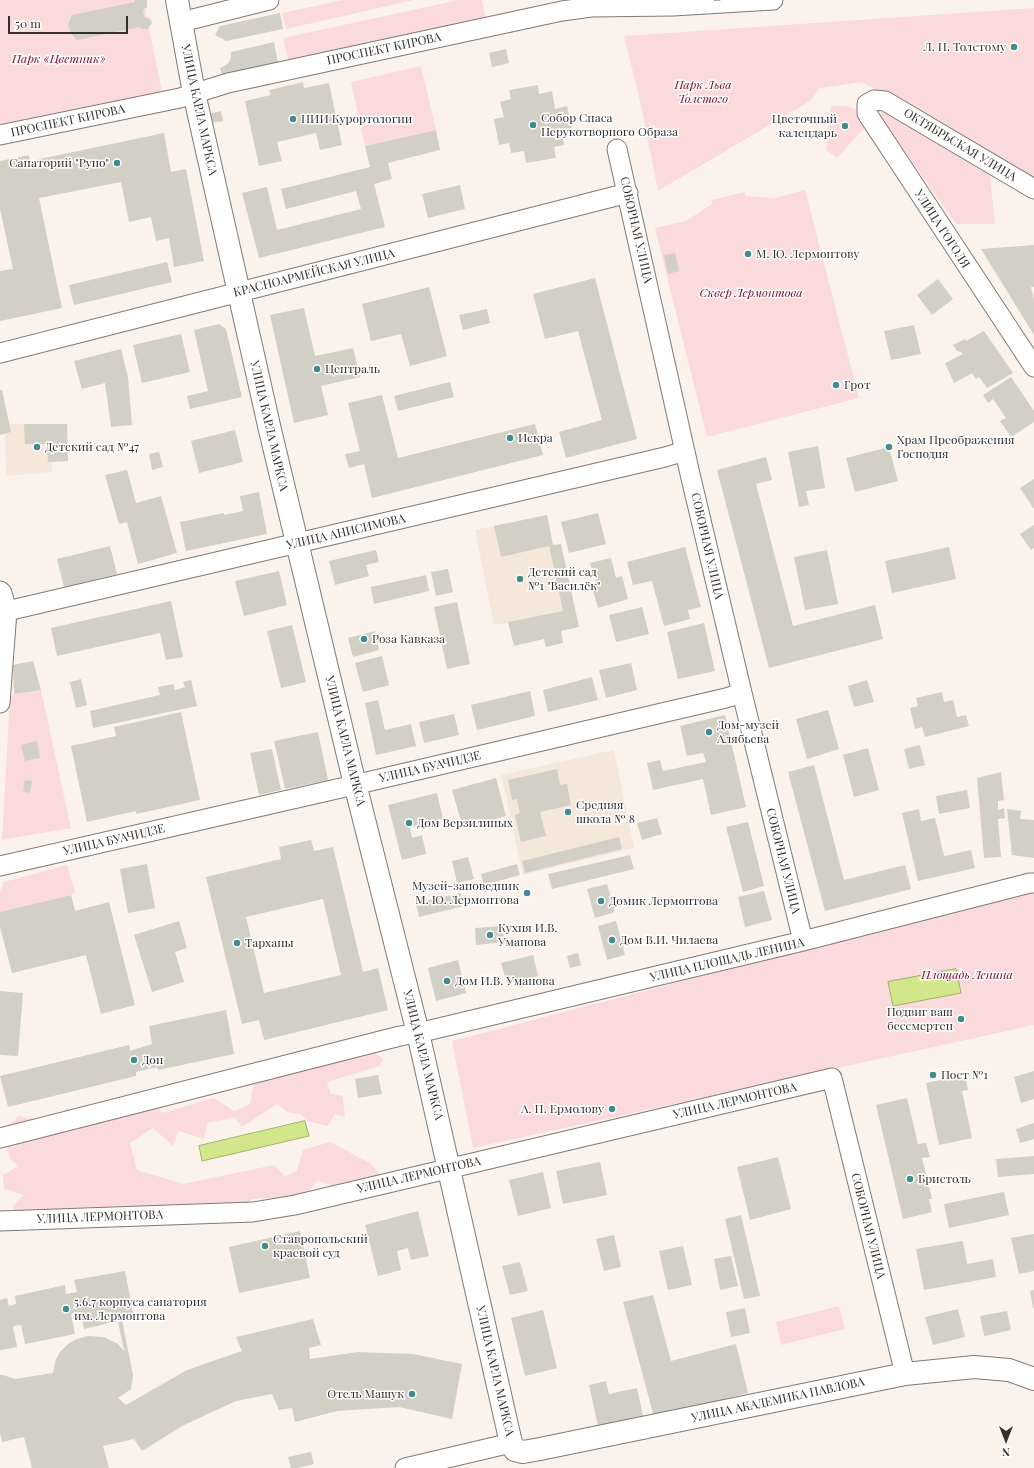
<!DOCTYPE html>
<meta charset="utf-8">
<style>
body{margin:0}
#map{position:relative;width:1034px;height:1468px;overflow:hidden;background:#fbf3eb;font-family:"Playfair Display",serif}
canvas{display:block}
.north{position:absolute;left:986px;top:1420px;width:40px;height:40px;-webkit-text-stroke:3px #fff;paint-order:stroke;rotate:180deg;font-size:11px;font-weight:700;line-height:16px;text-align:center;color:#322f2c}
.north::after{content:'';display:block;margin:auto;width:14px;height:18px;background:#322f2c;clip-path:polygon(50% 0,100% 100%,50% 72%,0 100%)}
.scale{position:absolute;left:8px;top:16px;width:120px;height:18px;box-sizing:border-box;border:2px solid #322f2c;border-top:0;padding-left:5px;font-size:12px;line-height:14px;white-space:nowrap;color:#322f2c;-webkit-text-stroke:3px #fff;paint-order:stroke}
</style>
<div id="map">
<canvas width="1034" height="1468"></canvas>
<div class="north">N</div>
<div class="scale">50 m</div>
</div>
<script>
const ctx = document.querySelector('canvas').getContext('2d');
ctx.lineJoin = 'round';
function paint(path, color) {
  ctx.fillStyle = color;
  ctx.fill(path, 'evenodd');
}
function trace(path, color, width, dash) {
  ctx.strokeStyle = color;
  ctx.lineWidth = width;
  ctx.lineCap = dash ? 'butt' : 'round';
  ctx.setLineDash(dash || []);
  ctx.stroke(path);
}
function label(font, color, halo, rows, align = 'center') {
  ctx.font = font + ' "Playfair Display",serif';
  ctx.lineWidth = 3;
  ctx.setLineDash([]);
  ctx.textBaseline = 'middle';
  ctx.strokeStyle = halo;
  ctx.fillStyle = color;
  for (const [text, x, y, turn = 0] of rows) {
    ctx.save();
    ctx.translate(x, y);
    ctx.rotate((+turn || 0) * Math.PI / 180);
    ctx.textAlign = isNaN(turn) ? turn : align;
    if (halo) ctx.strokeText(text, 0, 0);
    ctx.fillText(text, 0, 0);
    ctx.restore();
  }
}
paint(new Path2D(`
 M10,424H67L68,461L52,462V472L6,476L5,433L11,432Z
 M547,515L553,545L549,546L563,611L494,625L475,530Z
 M614,750L634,848L523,875L501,775Z`), '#f5e7d9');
paint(new Path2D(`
 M0,0H143L163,96L0,132Z
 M343,0H414L286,29L282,13Z
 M459,0H482L486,21L289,63L283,38Z
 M1034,8V179L862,82L820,88L810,101L658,191L641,105L624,36Z
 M421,66L436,130L365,146L351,82Z
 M831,106C853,106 855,106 867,125L837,158L826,150Z
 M890,107L990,175L995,224H956L880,116C882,110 884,108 890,107Z
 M805,190L859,398L707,437L655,228L686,221L712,204V200L744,192L746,196L775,198Z
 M41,690L71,828L2,840L10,698L14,694Z
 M67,865L75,892L71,895L0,912V891L4,882Z
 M1034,893V1025L473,1148L452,1041L806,949Z
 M374,1053L383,1058L380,1066L327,1082L331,1094L343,1096L345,1117L335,1114L328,1126L307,1121L300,1114L287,1112L277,1104L242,1127L235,1117L207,1123L204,1139L179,1131L173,1146L153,1128L130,1143L137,1170L183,1184L274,1165L285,1176L297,1171L303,1150L330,1142L370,1163L383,1179L340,1189L318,1180L305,1196L252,1199L242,1208L192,1212L169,1205L94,1215L19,1214L12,1207L24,1195L4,1189L3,1175L18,1166L9,1158L6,1127L19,1116L54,1124L67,1108L75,1116L152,1099L162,1113L214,1098L234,1111L250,1104L254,1081L271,1071Z
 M839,1306L845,1329L781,1345L776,1322Z`), '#fbdadb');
const water = new Path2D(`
 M956,969L961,993L893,1006L888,982Z
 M305,1121L309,1136L202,1161L199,1146Z`);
paint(water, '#d1e789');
trace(water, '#a1b06d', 1);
paint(new Path2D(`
 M135,0H147V7L143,10L144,17L148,18L151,20L152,23L148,29H142L139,27L77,40L71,34L68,25L72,15L135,2Z
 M280,13L283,29L226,41L215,35L220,26Z
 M274,42L278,63L222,75L220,68L226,65L229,62L231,57V52Z
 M506,49L509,63L492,67L489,53Z
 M303,82L304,88L329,83L342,145L320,150L316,133L277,142L282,161L259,166L245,101L271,95L269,90Z
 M538,85L539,94L552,91L555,109L567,106L572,130L562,132L564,145L554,147L556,158L526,163L524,151L511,153L509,143L499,145L494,119L504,117L500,102L511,99L509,90Z
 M221,111L223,121L210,123L208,114Z
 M436,130L440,150L388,163L392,179L374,184L385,227L259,258L242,193L267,187L277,230L361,209L356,191L286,209L281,189L370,167L365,146Z
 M164,133L171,172L186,169L204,261L174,267L169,238L156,241L151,217L129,222L121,182L39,198L62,308L0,321V271L13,269L0,209V161L29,155L30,161Z
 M460,185L465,209L428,218L422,194Z
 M1034,245V287H1031L1034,300V335L981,249Z
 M675,253L679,271L668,274L664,255Z
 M167,262L172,282L74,305L69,285Z
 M595,278L637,439L566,458L559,432L602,420L578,331L545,339L533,294Z
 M938,279L953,299L932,315L917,295Z
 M429,287L447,356L410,366L401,334L371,341L362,304Z
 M304,308L315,356L353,348L360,377L321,386L328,415L294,423L270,315Z
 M487,309L490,323L463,330L459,315Z
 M219,324L226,329L242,397L190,409L187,396L208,391L194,330Z
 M914,325L921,354L891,360L884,331Z
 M984,331L1013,373L987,388L979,377L976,379L972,373L954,383L945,363L963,354L961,352L957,351L953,345L965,339L966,341Z
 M181,334L190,372L142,383L133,345Z
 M121,349L128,377L132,425L111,427L105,383L82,389L74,361Z
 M1011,377L1034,411V422L1011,437L1000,421L1006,418L993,399L988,403L983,395Z
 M450,382L454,397L398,411L394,396Z
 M0,390H2L11,432L0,435Z
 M382,395L398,458L535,424L543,455L372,498L364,464L349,468L345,454L360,451L348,403Z
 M24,424H67L68,461L48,462L47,444H25Z
 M235,430L243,462L199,473L191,441Z
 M818,446L825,488L806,491L809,505L799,507L788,452Z
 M889,447L898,481L855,492L846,458Z
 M159,452L163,467L152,470L149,454Z
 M766,457L772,480L756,484L793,626L875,605L883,639L769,668L717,470Z
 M127,470L136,503L161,496L177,553L138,564L127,522L119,524L105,475Z
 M1034,479V509L1020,488Z
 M259,492L267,534L186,551L180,522L224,513V515L243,511L240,496Z
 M598,513L606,544L569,553L561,522Z
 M547,515L553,545L561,544L579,627L561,631L563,643L546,647L544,639L514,646L508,622L563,611L549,546L501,557L494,526Z
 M1034,525V548L1031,550L1020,534Z
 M110,546L117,574L64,587L57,559Z
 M685,547L701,607L688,610L690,619L664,626L652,581L633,585L627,562Z
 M949,547L956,579L892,593L885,561Z
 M376,550L379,562L366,565L369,576L335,585L329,561Z
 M827,550L838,604L805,610L794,557Z
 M611,558L616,578L622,576L628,599L598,608L591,584L596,583L590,563Z
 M448,569L453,592L436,596L431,572Z
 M279,571L287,605L244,616L235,581Z
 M426,575L429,591L374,604L371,587Z
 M171,601L183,657L166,660L160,633L57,656L51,628Z
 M457,602L470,664L447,669L434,607Z
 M642,607L649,634L616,642L609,615Z
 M704,623L715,671L678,679L667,632Z
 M292,625L306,682L281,688L267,631Z
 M375,631L379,650L353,657L348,638Z
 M382,656L389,685L363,692L355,663Z
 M33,661L41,690L14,694L13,665Z
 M631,663L637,690L606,698L599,670Z
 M592,677L598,700L548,712L543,690Z
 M81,679L87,705L76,708L70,682Z
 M191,680L197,706L93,728L90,711L160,695L158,687L173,684L175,690L185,687L183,682Z
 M867,680L874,702L854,707L848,686Z
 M530,691L535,716L477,730L471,705Z
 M942,692L944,702L953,700L957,717L966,715L969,726L925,737L922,727L915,729L910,708L918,706L916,698Z
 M378,700L385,730L411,724L416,746L376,755L365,703Z
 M828,710L839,749L807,759L796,719Z
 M181,712L200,800L136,814V811L87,822L71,746L116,736L114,727Z
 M454,714L459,735L424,743L419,722Z
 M725,715L746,807L711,815L703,779L653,790L647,763L660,760L663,771L706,762L703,753L687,756L680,726Z
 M318,732L328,780L285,789L274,741Z
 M37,741L40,758L25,761L21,745Z
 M920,745L925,765L909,769L904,749Z
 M868,748L879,790L854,797L843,755Z
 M272,749L281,790L259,795L250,753Z
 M814,765L844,880L905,865L911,889L825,911L788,772Z
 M557,769L560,785L567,784L571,805L540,812L546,836L521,842L515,815L520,813L517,799L512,800L508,780Z
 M1001,772L1004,800L998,801V810L1004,808L1005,818L998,819L1001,857L984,858L977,778Z
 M496,778L506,816L463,828L452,790Z
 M25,780L32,781L30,793L23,791Z
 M967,790L970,808L939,814L936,796Z
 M437,793L443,819L410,827L412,838L422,835L426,854L402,860L388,805Z
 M919,809L921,821L935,818L944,856L971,850L975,868L918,881L902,813Z
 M1007,809L1021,811L1020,819L1034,820V858L1012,855Z
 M657,818L662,834L642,840L637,823Z
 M748,822L764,886L743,892L726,827Z
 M619,837L622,849L525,873L522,861Z
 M311,840L314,851L333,847L363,972L378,968L388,1010L264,1040L259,1020L242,1024L206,877L281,859L279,847ZM323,899L341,975L264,993L246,917Z
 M630,855L634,869L552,889L548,874Z
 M468,857L474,879L457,883L452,861Z
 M147,864L155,908L128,913L120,869Z
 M517,864L520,875L484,885L481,874Z
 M607,884L615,912L595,918L587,889Z
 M764,891L772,920L745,927L738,897Z
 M461,893L464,906L419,917L416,903Z
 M71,895L75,911L109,902L135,1005L101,1014L86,955L12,973L0,927V912Z
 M179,921L187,948L175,952L184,982L152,992L134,935Z
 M616,921L625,955L607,960L598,926Z
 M503,926L504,942L476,945L475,928Z
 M578,953L581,965L570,968L567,956Z
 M533,955L538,976L507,984L501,963Z
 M458,960L466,993L436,1001L428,968Z
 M0,991L23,993L18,1056L0,1055Z
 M226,1010L234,1054L158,1070L157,1067L136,1072V1076L8,1107L0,1076L129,1045L130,1051L152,1044L149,1026Z
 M1034,1071V1099L1021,1103L1014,1077Z
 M378,1075L382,1094L358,1098L355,1079Z
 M965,1075L968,1090L962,1091L972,1138L939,1145L926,1083Z
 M907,1098L918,1144L926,1143L930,1157L922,1158L932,1199H929L932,1212L903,1219L876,1105Z
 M1034,1123V1139L1020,1143L1016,1129Z
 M1034,1156V1174L998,1177L996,1159Z
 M778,1157L791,1209L750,1220L737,1167Z
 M600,1162L607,1195L563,1204L556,1171Z
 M543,1172L551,1208L518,1216L509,1180Z
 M1004,1192L1009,1215L949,1228L944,1204Z
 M418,1211L429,1256L411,1260L408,1248L397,1251L401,1270L378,1276L365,1225Z
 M741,1215L760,1296L744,1299L725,1219Z
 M300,1231L310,1278L239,1293L229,1247Z
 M1034,1234V1271L1019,1274L1011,1238Z
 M614,1235L621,1267L604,1271L596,1239Z
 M963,1241L967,1264L993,1259L996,1277L924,1290L916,1249Z
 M683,1246L692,1285L668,1290L659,1251Z
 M731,1256L738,1286L720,1290L714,1259Z
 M520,1262L528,1291L510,1295L502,1266Z
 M125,1271L134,1318L122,1320L133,1375L131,1389L118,1398L126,1405L187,1370L242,1351L236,1337L313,1319L321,1345L309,1348L310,1359L358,1352L413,1354L462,1364L452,1419L399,1407L337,1411L295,1422L292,1408L279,1410L272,1394L236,1401L184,1425L142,1451L134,1439L103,1446L109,1468H32L24,1437L2,1442L0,1433V1375H3L15,1379L53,1373L56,1359L60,1352L68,1344L77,1339L88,1336L104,1337L118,1344L124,1351L118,1321L84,1329L81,1312L71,1314L75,1334L25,1344L21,1325L13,1326L17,1347L0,1350V1300L7,1298L9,1306L16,1304L15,1296L65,1285L66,1294L77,1292L74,1280Z
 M1034,1290V1308H1033L1030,1291Z
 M653,1295L671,1361L736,1344L748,1393L654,1417L623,1302Z
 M745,1308L750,1333L731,1337L726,1312Z
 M958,1309L965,1337L933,1345L925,1317Z
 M543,1310L557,1368L525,1376L511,1318Z
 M1007,1311L1011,1330L984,1336L980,1316Z
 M606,1381L609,1394L637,1388L643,1416L598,1426L589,1385Z
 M311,1452L314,1464L298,1468H291L288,1457Z`), '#d2cfc5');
const minor = new Path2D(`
 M181,22L269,0
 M0,135L180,98L228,83L562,11L591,7L673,6L773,0
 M617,149L690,474L742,693L803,941
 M1034,189L885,101L874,100L867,104V113L870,118L1034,367
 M0,353L628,193
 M0,591L2,593L7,611L0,703
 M7,611L665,457L685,451
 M0,866L341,788L726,698L742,693
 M0,1138L400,1036L418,1033L803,941L1030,883H1034
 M0,1221L253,1212L295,1205L832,1078L905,1374
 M405,1468L511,1443`);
const tertiary = new Path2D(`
 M177,0L194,93L270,430L352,772L418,1033L511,1443L515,1450L523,1452L540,1449L905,1374L974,1367L1009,1370L1034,1379`);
trace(minor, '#817972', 21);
trace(tertiary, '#817972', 24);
trace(minor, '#fff', 19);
trace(tertiary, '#fff', 22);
trace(new Path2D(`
 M714,0H720`), '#5f5a56', 1);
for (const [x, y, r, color] of [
 [1014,47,4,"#438b8d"],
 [293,119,4,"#438b8d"],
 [533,125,4,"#438b8d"],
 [845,126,4,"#438b8d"],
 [117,163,4,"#438b8d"],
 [748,254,4,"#438b8d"],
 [317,369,4,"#438b8d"],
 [836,385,4,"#438b8d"],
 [510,438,4,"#438b8d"],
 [37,447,4,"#438b8d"],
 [889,447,4,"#438b8d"],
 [520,579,4,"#438b8d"],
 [364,639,4,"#438b8d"],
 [709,732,4,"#438b8d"],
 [568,812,4,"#438b8d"],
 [409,823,4,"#438b8d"],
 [527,893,4,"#438b8d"],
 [601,901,4,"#438b8d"],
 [490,935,4,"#438b8d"],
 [612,940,4,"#438b8d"],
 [237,943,4,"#438b8d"],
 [447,981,4,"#438b8d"],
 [961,1019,4,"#438b8d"],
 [134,1060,4,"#438b8d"],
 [933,1075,4,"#438b8d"],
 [612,1109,4,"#438b8d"],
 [910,1179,4,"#438b8d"],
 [265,1246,4,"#438b8d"],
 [66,1309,4,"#438b8d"],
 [412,1394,4,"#438b8d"]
]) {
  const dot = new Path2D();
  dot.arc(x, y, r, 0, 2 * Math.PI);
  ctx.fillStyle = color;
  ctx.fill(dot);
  trace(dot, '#fff', 1.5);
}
label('12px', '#322f2c', '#fff', [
 ["Л. Н. Толстому",1006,47,"right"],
 ["Собор Спаса",541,118],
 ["Нерукотворного Образа",541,132],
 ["НИИ Курортологии",301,119],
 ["Цветочный",837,119,"right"],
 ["календарь",837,133,"right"],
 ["Санаторий \"Руно\"",109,163,"right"],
 ["М. Ю. Лермонтову",756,254],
 ["Централь",325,369],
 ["Грот",844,385],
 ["Искра",518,438],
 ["Храм Преображения",897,440],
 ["Господня",897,454],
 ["Детский сад №47",45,447],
 ["Детский сад",528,572],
 ["№1 \"Василёк\"",528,586],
 ["Роза Кавказа",372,639],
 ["Дом-музей",717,725],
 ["Алябьева",717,739],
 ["Средняя",576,805],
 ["школа № 8",576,819],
 ["Дом Верзилиных",417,823],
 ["Музей-заповедник",519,886,"right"],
 ["М. Ю. Лермонтова",519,900,"right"],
 ["Домик Лермонтова",609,901],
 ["Кухня И.В.",498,928],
 ["Уманова",498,942],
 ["Дом В.И. Чилаева",620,940],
 ["Тарханы",245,943],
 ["Дом И.В. Уманова",455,981],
 ["Подвиг ваш",953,1012,"right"],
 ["бессмертен",953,1026,"right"],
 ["Дон",142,1060],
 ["Пост №1",941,1075],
 ["А. П. Ермолову",604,1109,"right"],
 ["Бристоль",918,1179],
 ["Ставропольский",273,1239],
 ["краевой суд",273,1253],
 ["5.6.7 корпуса санатория",74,1302],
 ["им. Лермонтова",74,1316],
 ["Отель Машук",404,1394,"right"]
], 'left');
label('12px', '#322f2c', '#fff', [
 ["ПРОСПЕКТ КИРОВА",384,49,-12],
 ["УЛИЦА КАРЛА МАРКСА",199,110,78],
 ["ПРОСПЕКТ КИРОВА",68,121,-12],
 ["ОКТЯБРЬСКАЯ УЛИЦА",960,145,31],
 ["УЛИЦА ГОГОЛЯ",942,229,57],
 ["СОБОРНАЯ УЛИЦА",636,230,77],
 ["КРАСНОАРМЕЙСКАЯ УЛИЦА",314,273,-14],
 ["УЛИЦА КАРЛА МАРКСА",269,426,77],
 ["УЛИЦА АНИСИМОВА",346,532,-13],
 ["СОБОРНАЯ УЛИЦА",707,546,77],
 ["УЛИЦА КАРЛА МАРКСА",345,741,76],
 ["УЛИЦА БУАЧИДЗЕ",430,767,-13],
 ["УЛИЦА БУАЧИДЗЕ",114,840,-13],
 ["СОБОРНАЯ УЛИЦА",783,861,76],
 ["УЛИЦА ПЛОЩАДЬ ЛЕНИНА",727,960,-13],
 ["УЛИЦА КАРЛА МАРКСА",423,1055,76],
 ["УЛИЦА ЛЕРМОНТОВА",735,1101,-13],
 ["УЛИЦА ЛЕРМОНТОВА",419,1175,-13],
 ["УЛИЦА ЛЕРМОНТОВА",100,1217,-2],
 ["СОБОРНАЯ УЛИЦА",868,1226,76],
 ["УЛИЦА КАРЛА МАРКСА",495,1371,77],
 ["УЛИЦА АКАДЕМИКА ПАВЛОВА",778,1400,-12]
]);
label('italic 12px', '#83082b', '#fff', [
 ["Парк «Цветник»",59,59],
 ["Парк Льва",703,85],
 ["Толстого",703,99],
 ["Сквер Лермонтова",751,293],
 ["Площадь Ленина",967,975]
]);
</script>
